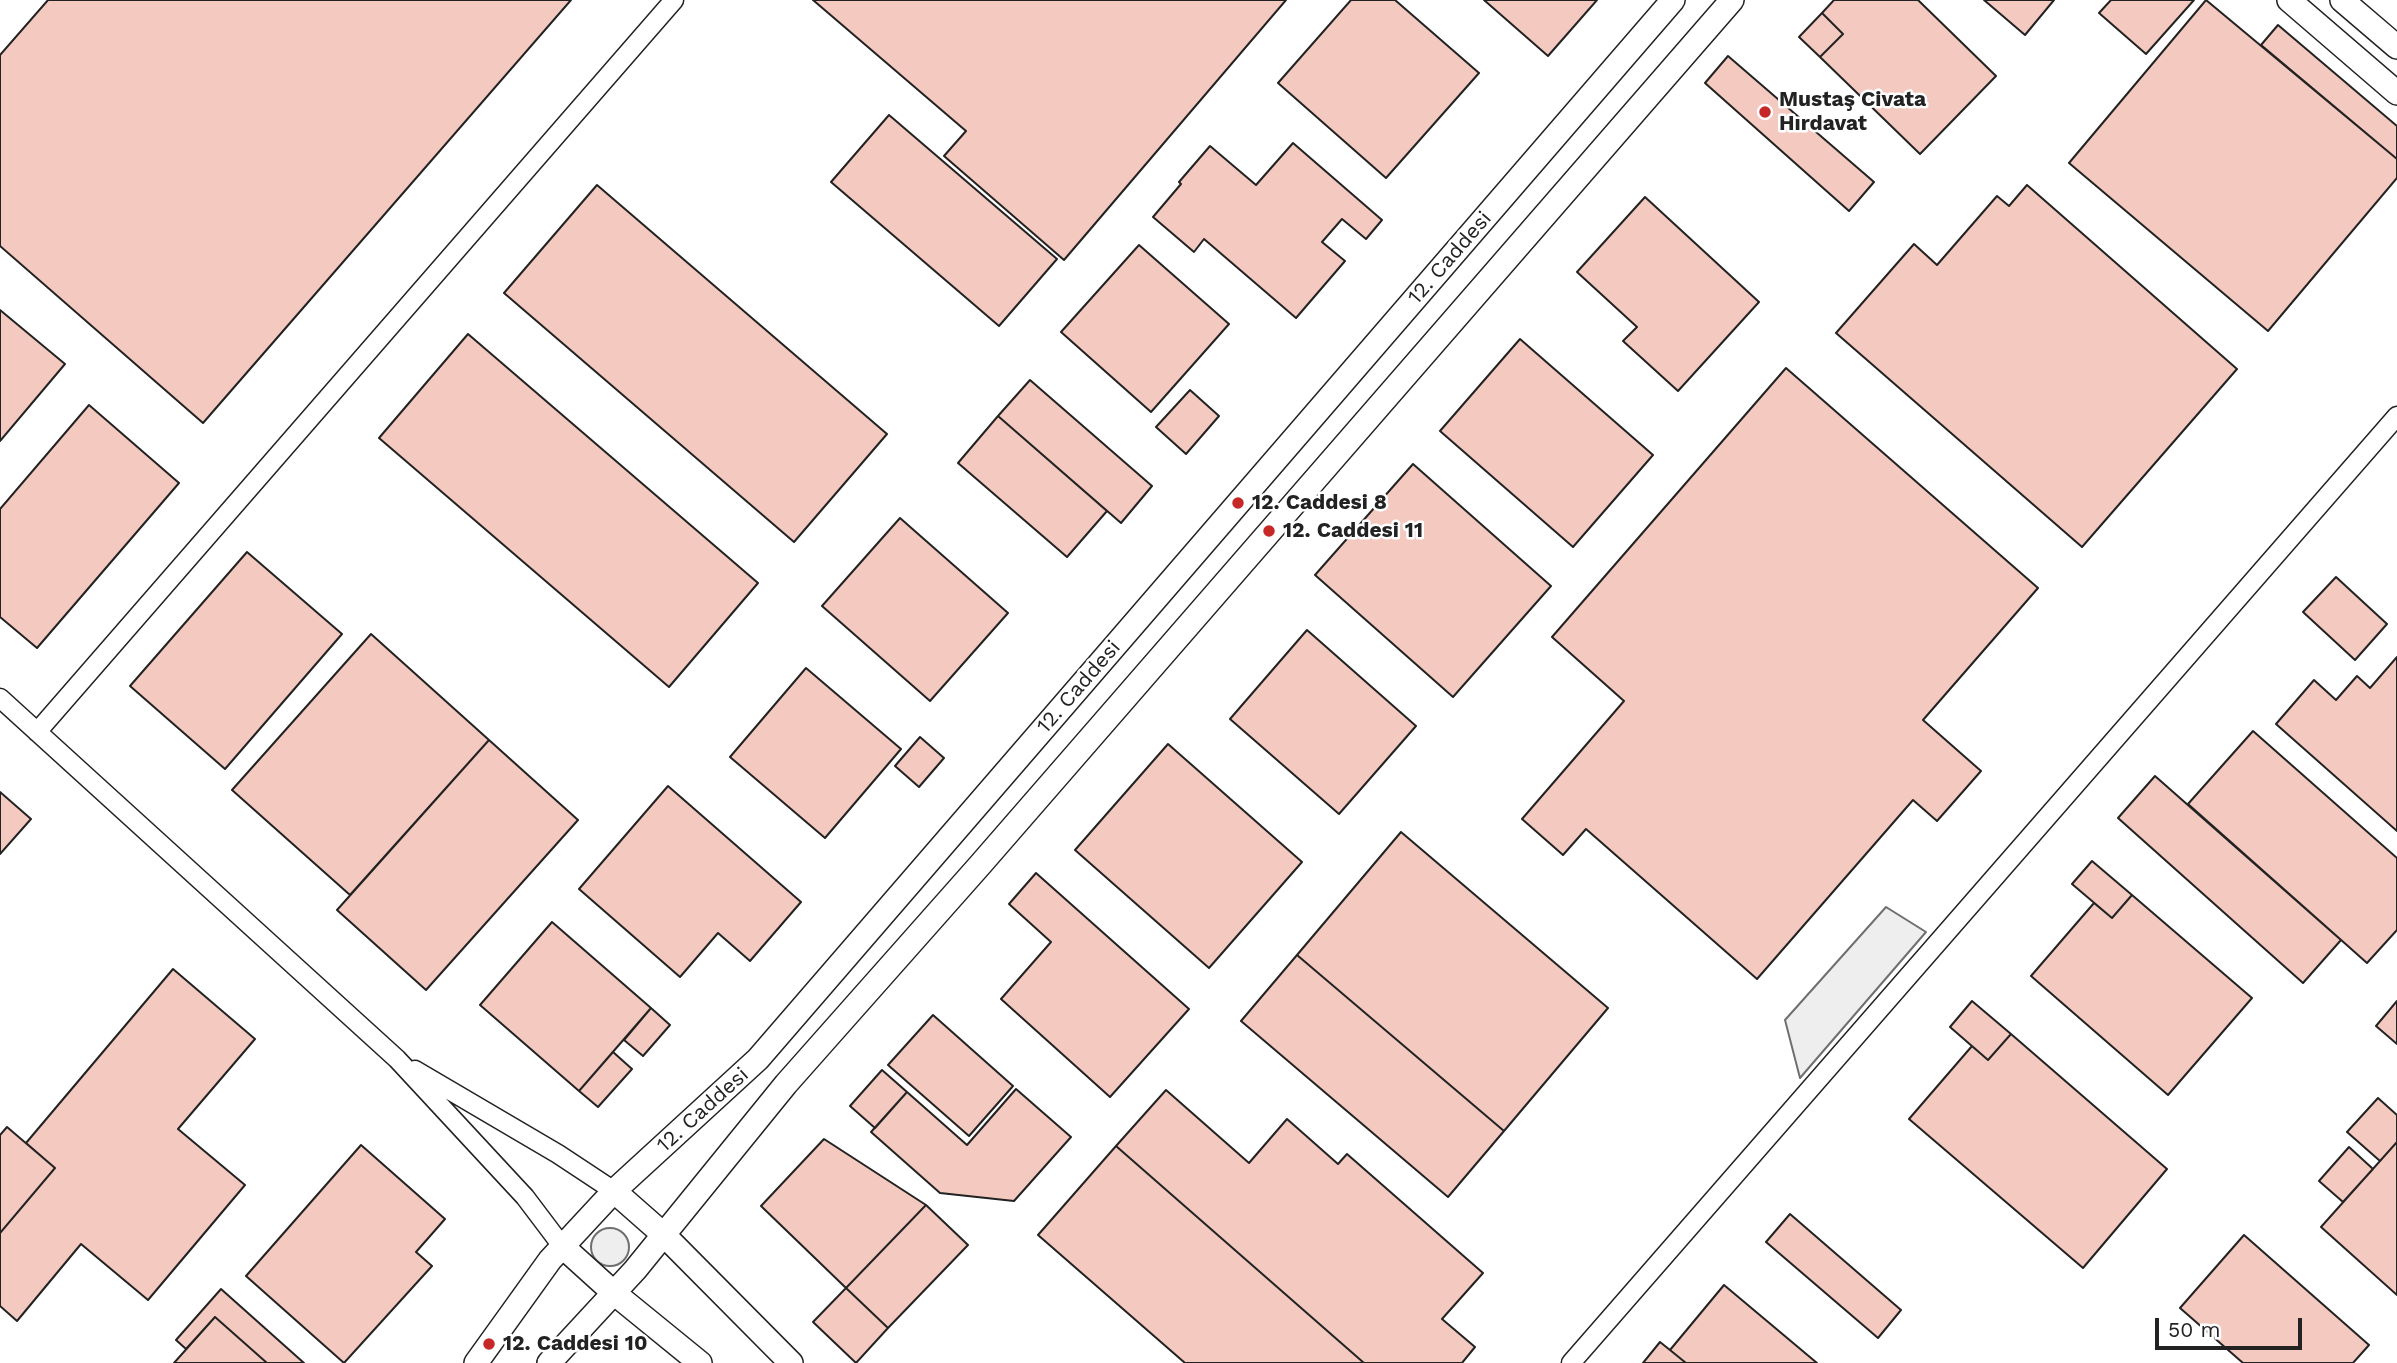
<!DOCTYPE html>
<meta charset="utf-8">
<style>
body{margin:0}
#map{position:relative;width:2397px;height:1363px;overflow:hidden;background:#fff;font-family:"Work Sans",sans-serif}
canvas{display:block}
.scale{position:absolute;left:2155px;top:1318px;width:147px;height:32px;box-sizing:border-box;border:4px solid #222;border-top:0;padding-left:9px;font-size:21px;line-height:24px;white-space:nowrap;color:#222;-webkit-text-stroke:5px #fff;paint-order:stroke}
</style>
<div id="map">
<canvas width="2397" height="1363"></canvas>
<div class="scale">50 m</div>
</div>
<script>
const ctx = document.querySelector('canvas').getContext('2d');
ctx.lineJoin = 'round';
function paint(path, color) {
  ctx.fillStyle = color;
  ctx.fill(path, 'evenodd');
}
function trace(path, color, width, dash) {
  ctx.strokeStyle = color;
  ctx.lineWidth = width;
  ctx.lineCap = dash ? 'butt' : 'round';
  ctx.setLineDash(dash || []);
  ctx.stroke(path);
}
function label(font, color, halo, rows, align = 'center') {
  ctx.font = font + ' "Work Sans",sans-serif';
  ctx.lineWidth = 5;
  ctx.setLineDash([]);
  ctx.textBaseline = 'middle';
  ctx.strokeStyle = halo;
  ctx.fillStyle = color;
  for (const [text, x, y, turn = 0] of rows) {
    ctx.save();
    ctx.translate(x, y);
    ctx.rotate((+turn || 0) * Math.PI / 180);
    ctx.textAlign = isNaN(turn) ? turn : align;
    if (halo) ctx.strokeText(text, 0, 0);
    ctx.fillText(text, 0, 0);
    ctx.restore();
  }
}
const green = new Path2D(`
 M1886,907L1926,932L1800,1078L1785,1020Z
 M591 1247a19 19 0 1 1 38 0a19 19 0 1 1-38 0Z`);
paint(green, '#eee');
trace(green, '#6f6f6f', 2);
const building = new Path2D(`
 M48,0H571L203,423L0,246V55Z
 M813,0H1286L1064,260L944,156L966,131Z
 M1351,0H1395L1479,73L1386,178L1278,83Z
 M1484,0H1597L1548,56Z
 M1918,0L1996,76L1920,154L1820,57L1843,34L1822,13L1834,0Z
 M1984,0H2054L2025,35Z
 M2111,0H2194L2146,54L2099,13Z
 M2206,0L2397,159V178L2268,331L2069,163Z
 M1822,13L1843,34L1820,57L1799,37Z
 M2278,25L2397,126V159L2261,45Z
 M1728,56L1874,182L1849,211L1705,83Z
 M889,115L1057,259L999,326L831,182Z
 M1293,143L1382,220L1366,239L1342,219L1322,242L1345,261L1296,318L1204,239L1194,252L1153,217L1181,184L1179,182L1210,146L1256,185Z
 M597,185L887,434L794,542L504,293Z
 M2027,185L2237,369L2082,547L1836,333L1914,244L1937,265L1997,196L2009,206Z
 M1645,197L1759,302L1678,391L1623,341L1637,327L1577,272Z
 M1139,245L1229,324L1151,412L1061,332Z
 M0,310L65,364L0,441Z
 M468,334L758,583L669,687L379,438Z
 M1520,339L1653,455L1573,547L1440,431Z
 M1786,368L2038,588L1923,720L1981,771L1937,821L1913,800L1757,979L1586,829L1563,855L1522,819L1624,701L1552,637Z
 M1030,380L1152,486L1121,523L998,416Z
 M1190,390L1219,416L1186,454L1156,427Z
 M89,405L179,483L37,648L0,617V509Z
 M998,416L1107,511L1067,557L958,463Z
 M1413,464L1551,586L1453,697L1315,575Z
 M900,518L1008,613L930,701L822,606Z
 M247,552L342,634L225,769L130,686Z
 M2336,577L2387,624L2355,660L2303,612Z
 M1307,630L1416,726L1339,814L1230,719Z
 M371,634L489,740L350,895L232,790Z
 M2397,657V831L2276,724L2314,680L2336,700L2357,676L2370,688Z
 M806,668L901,749L825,838L730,757Z
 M2253,731L2397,858V930L2367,963L2188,804Z
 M920,737L944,758L919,787L895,766Z
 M489,740L578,820L426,990L337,910Z
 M1168,744L1302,862L1209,968L1075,850Z
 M2155,776L2341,940L2303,983L2118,818Z
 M668,786L801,902L750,961L718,933L680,977L579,889Z
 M0,792L31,819L0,854Z
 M1401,832L1608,1008L1504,1131L1297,955Z
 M2092,861L2132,895L2112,918L2072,884Z
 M1036,873L1189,1009L1110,1097L1001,999L1051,942L1009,904Z
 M2132,895L2252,998L2168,1095L2031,976L2094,903L2112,918Z
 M552,922L651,1008L579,1091L480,1005Z
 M1297,955L1504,1131L1448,1197L1241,1021Z
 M173,969L255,1039L178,1129L245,1185L148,1300L81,1244L17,1321L0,1306V1233L55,1168L26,1143Z
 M1972,1001L2011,1034L1988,1060L1950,1027Z
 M2397,1001V1044L2376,1026Z
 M651,1008L670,1025L643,1056L624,1040Z
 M933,1015L1013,1086L969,1136L888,1065Z
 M2011,1034L2167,1169L2083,1268L1909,1119L1972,1046L1988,1060Z
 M613,1052L632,1069L598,1107L579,1091Z
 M882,1070L907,1092L875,1128L850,1106Z
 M1016,1089L1071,1137L1014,1201L940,1193L871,1132L907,1092L967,1145Z
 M1166,1090L1249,1163L1287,1119L1338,1164L1347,1154L1483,1273L1442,1319L1475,1347L1462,1363H1364L1116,1146Z
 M2378,1098L2397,1115V1142L2380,1161L2347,1132Z
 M7,1127L55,1168L0,1233V1135Z
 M824,1139L926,1205L846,1288L761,1206Z
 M2397,1142V1295L2321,1227Z
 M361,1145L445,1219L416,1252L432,1266L344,1363L246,1276Z
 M1116,1146L1364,1363H1185L1038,1235Z
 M2349,1147L2373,1169L2343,1202L2319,1181Z
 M926,1205L968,1245L888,1328L846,1288Z
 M1790,1214L1901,1310L1878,1338L1766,1242Z
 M2244,1235L2369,1345L2353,1363H2243L2180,1308Z
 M1724,1285L1817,1363H1686L1670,1350Z
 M846,1288L888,1328L856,1363L813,1322Z
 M221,1289L304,1363H267L215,1317L186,1349L176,1340Z
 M215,1317L267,1363H174Z
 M1660,1342L1670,1350L1686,1363H1643Z`);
paint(building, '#f3c9c0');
trace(building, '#222', 2);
const minor = new Path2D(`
 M0,698L397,1059L525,1197L562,1246
 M37,732L674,0
 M415,1070L558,1154L614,1191
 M1571,1363L2397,416`);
const tertiary = new Path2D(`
 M2289,0L2397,93
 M2342,0L2397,47
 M614,1191L664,1235L791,1363
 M562,1246L614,1293L700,1363
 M476,1363L550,1260L614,1191L758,1059L1673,0
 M549,1363L635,1270L786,1084L980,865L1732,0`);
trace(minor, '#222', 21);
trace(tertiary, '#222', 26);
trace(minor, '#fff', 18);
trace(tertiary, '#fff', 23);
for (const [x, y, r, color] of [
 [1765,112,7,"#c62828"],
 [1238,503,7,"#c62828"],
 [1269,531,7,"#c62828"],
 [489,1344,7,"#c62828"]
]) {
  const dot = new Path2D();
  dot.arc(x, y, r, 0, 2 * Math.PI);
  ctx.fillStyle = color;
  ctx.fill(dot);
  trace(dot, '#fff', 2.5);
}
label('bold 21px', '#222', '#fff', [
 ["Mustaş Civata",1779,100],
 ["Hırdavat",1779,124],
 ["12. Caddesi 8",1252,503],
 ["12. Caddesi 11",1283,531],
 ["12. Caddesi 10",503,1344]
], 'left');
label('21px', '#222', '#fff', [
 ["12. Caddesi",1450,258,-49],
 ["12. Caddesi",1079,687,-49],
 ["12. Caddesi",703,1110,-42]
]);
</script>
